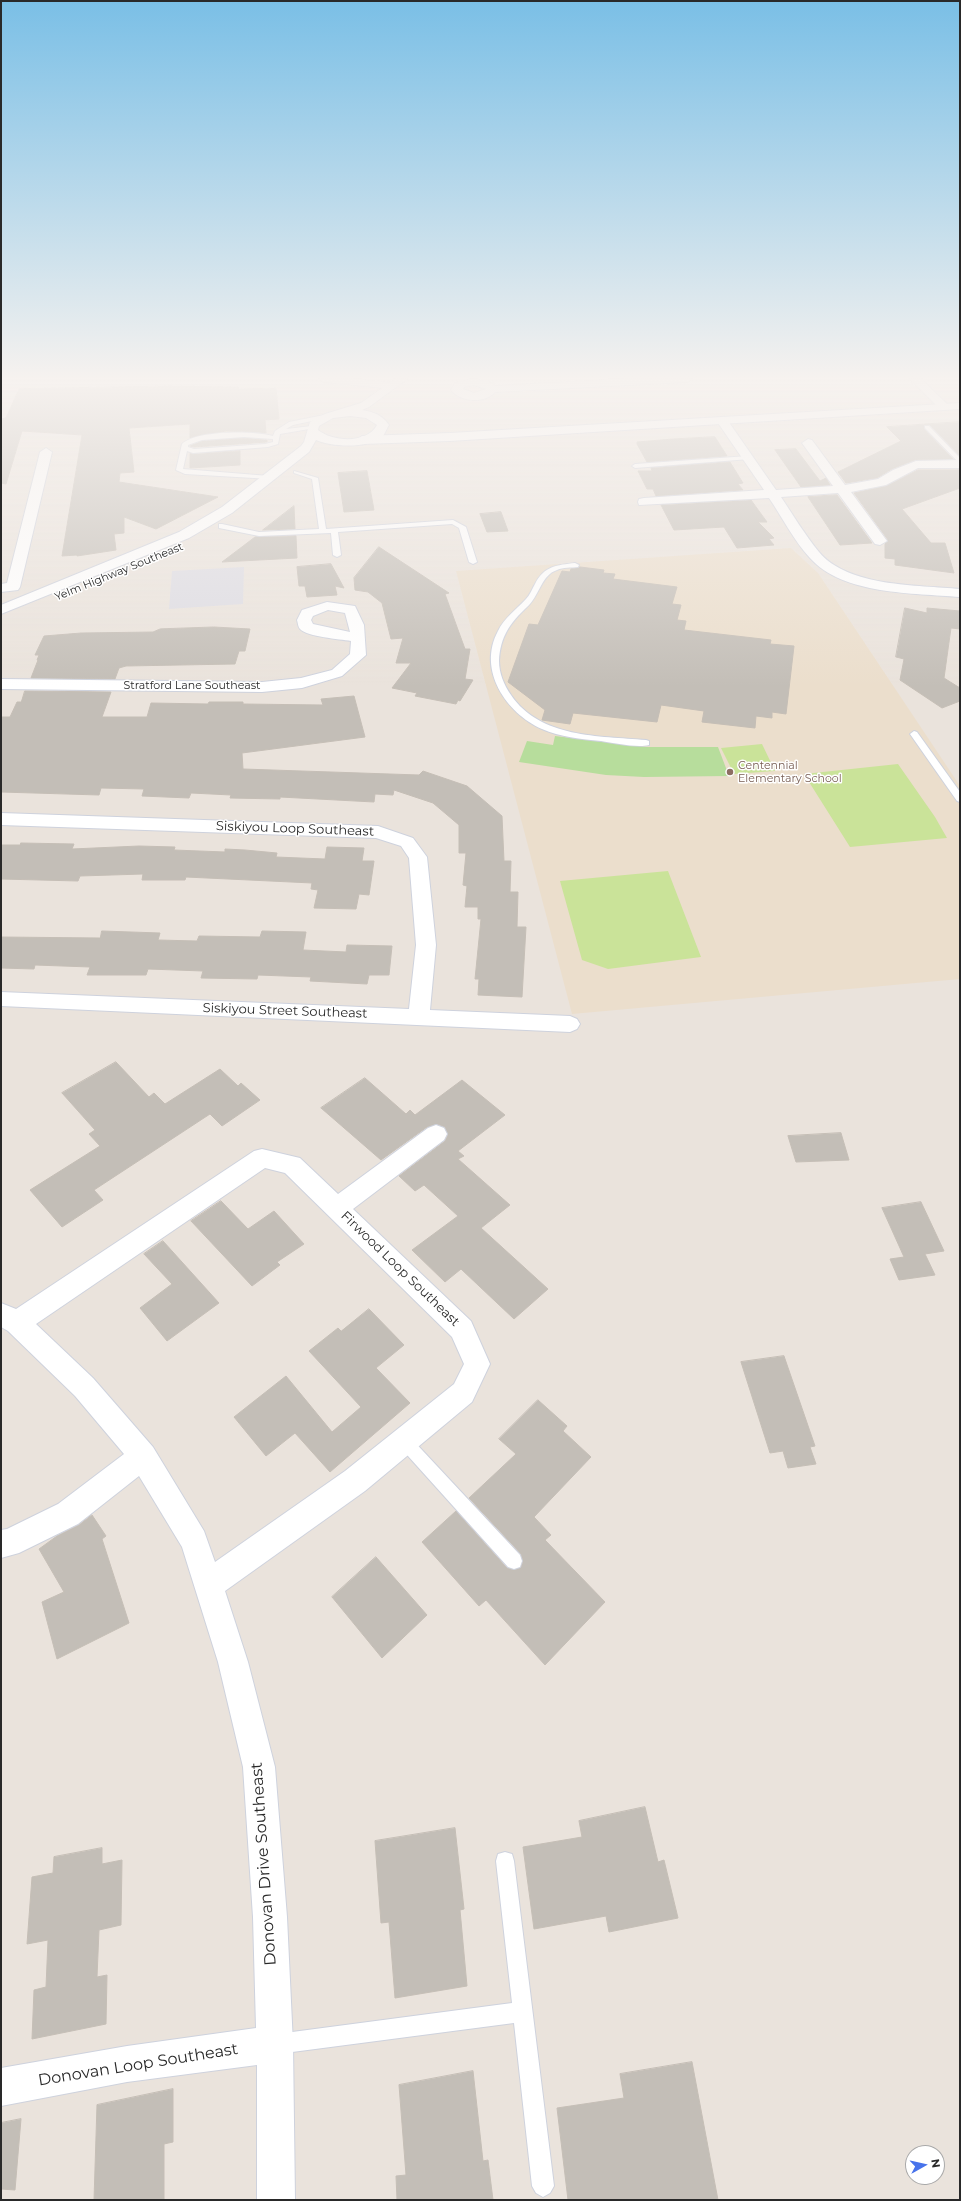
<!DOCTYPE html>
<style>
body{margin:0}
#map{position:relative;width:961px;height:2201px;overflow:hidden;background:#eae3dc;font-family:Montserrat,sans-serif}
canvas{display:block}
.frame{position:absolute;inset:0;border:2px solid #292929;pointer-events:none}
.north{position:absolute;left:905px;top:2145px;width:40px;height:40px;box-sizing:border-box;background:#fff;border:1px solid #a9a9a9;border-radius:50%;rotate:82deg;font-size:11px;font-weight:700;line-height:16px;text-align:center;color:#292929}
.north::after{content:'';display:block;margin:auto;width:14px;height:18px;background:#4873eb;clip-path:polygon(50% 0,100% 100%,50% 72%,0 100%)}
</style>
<div id="map">
<canvas width="961" height="2201"></canvas>
<div class="frame"></div>
<div class="north">N</div>
</div>
<script>
const ctx = document.querySelector('canvas').getContext('2d');
ctx.lineJoin = 'round';
function paint(path, color) {
  ctx.fillStyle = color;
  ctx.fill(path, 'evenodd');
}
function trace(path, color, width, dash) {
  ctx.strokeStyle = color;
  ctx.lineWidth = width;
  ctx.lineCap = dash ? 'butt' : 'round';
  ctx.setLineDash(dash || []);
  ctx.stroke(path);
}
function label(font, color, halo, rows, align = 'center') {
  ctx.font = font + ' Montserrat,sans-serif';
  ctx.lineWidth = 3;
  ctx.setLineDash([]);
  ctx.textBaseline = 'middle';
  ctx.strokeStyle = halo;
  ctx.fillStyle = color;
  for (const [text, x, y, turn = 0] of rows) {
    ctx.save();
    ctx.translate(x, y);
    ctx.rotate((+turn || 0) * Math.PI / 180);
    ctx.textAlign = isNaN(turn) ? turn : align;
    if (halo) ctx.strokeText(text, 0, 0);
    ctx.fillText(text, 0, 0);
    ctx.restore();
  }
}
paint(new Path2D(`
 M244,567L243,604L169,609L172,571Z`), '#dddce3');
paint(new Path2D(`
 M791,548L818,573L960,786V979L572,1014L456,571Z`), '#ebdecc');
paint(new Path2D(`
 M555,736L646,747H718L729,776L644,777L606,775L519,762L527,741L553,745Z`), '#b7dd9c');
paint(new Path2D(`
 M762,744L775,771L734,774L721,748Z
 M898,764L935,817L947,838L850,847L804,774Z
 M668,871L701,957L608,969L582,960L560,881Z`), '#cae399');
const building = new Path2D(`
 M168,386L239,387L238,389L276,388L279,419L265,420L266,433L226,431L190,438V424L129,428L134,472L120,473L119,482L218,497L156,529L124,517V533L114,534L116,550L77,556V555L62,556L82,435L22,431L6,484L1,483V419L6,418L19,389Z
 M960,422V456L930,425L925,424L924,429L953,459L915,460L892,469L877,478L846,483L838,472L901,441L887,427Z
 M715,437L727,456L647,462L637,444V442L673,439Z
 M244,438L267,440V442L194,447L190,446L202,441Z
 M796,449L820,481L826,478L830,485L801,487L775,450Z
 M240,451V465L190,468V454Z
 M730,462L743,483L738,484L743,490L656,496L653,489H647L638,471H652L651,468Z
 M918,470H960V488L902,509L931,543H945L954,573L895,565V559L885,558V544L888,540L854,493L886,486Z
 M367,471L374,510L344,512L338,473Z
 M837,495L872,543L840,545L808,497Z
 M751,500L767,522H758L774,538L769,539L774,545L737,548L724,527L674,530L661,505Z
 M294,506L295,529L263,530Z
 M501,512L508,531L487,532L480,514Z
 M296,536L297,558L222,562L255,537Z
 M379,547L449,593L445,594L465,649H470L465,679L473,680L460,701L458,700L456,704L415,696L417,693L392,688L411,663H396L403,638L391,639L382,603L368,592L355,590L354,578Z
 M331,564L344,588L335,586L337,595L307,597L305,586H299L297,567Z
 M580,567L604,570L603,573L615,574L613,579L677,587L672,604L681,605L677,620L686,621L684,630L771,640L770,644L794,646L786,714L772,712V718L756,716L755,728L702,722L704,711L661,705L657,722L573,713L570,724L542,720L545,710L508,682L529,624L538,625L562,571L570,572L571,569Z
 M905,608L927,613V608L960,611V629L951,628L944,678L960,688V701L942,708L900,680L904,659L896,657Z
 M214,627L250,629L245,651H239L235,664L126,666L119,668L115,679L31,678L38,660H37L39,655H35L44,636L81,633L153,632L160,629Z
 M25,691L111,692L102,717H147L151,703L208,704L209,702H243V704L323,705L321,699L354,696L365,737L242,753L243,769L419,775L423,771L467,786L502,816L504,861H511L510,892H518L517,927H526L522,997L478,995L479,979H475L481,919H478V907H465L467,886L463,885L466,853H459V825L433,803L394,790L393,795L375,794L374,802L280,797V799L230,798L231,795L191,793L189,798L142,796L144,789L101,788L99,795L1,792V717H10L17,702H21Z
 M21,843L74,844L72,849L139,846L175,847L174,850L225,852V849L245,850L277,853L276,857L325,859L327,847L364,848L362,861H374L369,895L359,894L356,909L314,908L318,890L311,889L312,883L186,877L185,880H142L143,874L80,876L78,881L1,879V845H20Z
 M102,931L160,933L158,940L197,941L199,936L260,937L262,931L306,932L303,950L346,952L347,945L392,946L389,975H369L367,984L310,981L311,977L258,975L257,979L201,978L203,971L148,969L146,975H87L90,967L35,965L34,969L1,968V937L100,938Z
 M116,1062L149,1097L154,1093L165,1104L220,1069L238,1086L241,1083L260,1100L222,1126L210,1114L94,1190L103,1200L62,1227L30,1190L100,1146L89,1134L95,1130L62,1093Z
 M365,1078L406,1114L410,1110L415,1115L462,1080L505,1115L458,1151L464,1156L458,1159L510,1205L481,1228L548,1289L514,1319L461,1269L445,1282L412,1250L458,1216L424,1185L415,1191L399,1176L445,1141L448,1135L445,1127L437,1124L427,1127L381,1160L321,1108Z
 M841,1133L849,1160L796,1162L788,1136Z
 M221,1201L248,1229L274,1211L304,1244L277,1262L280,1265L252,1286L191,1221Z
 M921,1202L944,1251L925,1254L935,1275L899,1280L890,1259L904,1257L882,1208Z
 M163,1241L219,1303L167,1341L140,1308L172,1284L144,1254Z
 M369,1309L404,1345L376,1368L410,1403L330,1472L295,1433L266,1456L234,1417L286,1376L332,1432L361,1407L309,1351L338,1328L341,1331Z
 M784,1356L815,1446L810,1447L816,1464L788,1468L783,1451L770,1453L741,1362Z
 M538,1400L567,1426L563,1431L591,1457L534,1517L551,1535L545,1540L605,1602L545,1665L486,1600L479,1606L422,1542L456,1511L507,1568L514,1570L521,1567L523,1561L521,1554L469,1498L516,1454L499,1439Z
 M92,1515L106,1536L102,1539L129,1623L57,1659L42,1602L64,1592L39,1549L57,1536L79,1525Z
 M376,1557L427,1615L382,1658L332,1597Z
 M645,1807L658,1862L664,1860L678,1918L609,1932L606,1916L534,1929L523,1847L582,1837L579,1821Z
 M455,1828L464,1909L460,1910L467,1986L395,1998L389,1922L381,1923L375,1841Z
 M102,1848V1864L122,1860L121,1925L99,1930L97,1977L107,1975L106,2024L32,2039L34,1990L46,1987L48,1940L27,1944L32,1877L53,1873L54,1857Z
 M692,2062L718,2200H568L557,2108L624,2098L620,2074Z
 M473,2071L483,2161L488,2160L493,2200H397L396,2176L406,2175L399,2085Z
 M173,2089V2142L164,2144V2200H94L97,2105Z
 M21,2119L15,2190L1,2189V2123Z`);
paint(building, '#c3beb7');
trace(building, '#c5beb6', 1);
const service = new Path2D(`
 M324,415L327,417L326,418L293,425L286,429L312,426L315,428L280,434L278,444L268,447L193,453L187,451L183,469L269,476L271,477V479L185,474L176,470L182,444C197,430 254,431 273,436L275,431L289,422ZM244,437L273,439V442L265,444L194,449L188,447V445L202,440Z
 M925,426H929L960,458V464L925,428Z
 M748,456L751,458L750,459L635,468L632,466L635,464Z
 M294,471L318,478L326,529L453,520L466,527L477,562L473,564L469,562L459,528L452,524L338,532L341,555L337,557L333,555L331,533L259,536L219,528V524H222L259,532L319,529L312,479L294,473Z
 M575,563L579,565L578,567C571,568 563,567 557,570C541,575 539,597 527,607C510,623 500,637 499,661C499,673 504,685 511,695C540,738 599,736 646,740L649,741V745C637,748 614,743 601,741C581,739 560,737 542,729C506,713 477,670 498,631C504,618 516,610 526,599C530,595 532,589 535,584C544,566 557,565 575,563Z
 M914,731L917,732L960,792V802L957,801L910,734Z
 M404,1434L409,1436L520,1555L522,1561L520,1567L514,1569L508,1567L399,1446L397,1441L399,1436Z
 M505,1852L512,1854L514,1861L554,2186L550,2193L543,2197L536,2193L532,2186L514,2023L277,2054L270,2051L267,2044L270,2037L277,2034L512,2003L496,1861L498,1854Z`);
const minor = new Path2D(`
 M319,379H352L393,383L398,386L393,389L324,382Z
 M474,379L492,383L495,386L625,379H692L687,382L495,392C485,404 460,402 451,390L455,383ZM474,385L486,389L474,393L463,389L464,387Z
 M910,379H921L948,405L950,407L948,409H940Z
 M722,417L726,418L776,490L833,486L802,443L808,439L812,440L845,485L878,479L893,470L916,461L960,460V468H918L886,485L851,492L887,541L880,545L875,544L838,493L781,497C793,515 805,535 819,552C848,587 918,585 960,589V597C914,593 843,595 810,558C794,541 782,517 769,498L639,505L638,502L639,499L644,498L764,490L716,420Z
 M46,448L52,452L20,587L18,590L1,592V584L7,583L40,452Z
 M327,602L355,606L364,625L366,655L342,676L302,688L262,692L1,689V679L262,682L301,678L332,670L350,654L351,641C339,639 308,637 300,629C298,627 298,623 297,620L302,610ZM328,610L345,613L350,632L313,624L311,620L313,616Z
 M1,813L378,826L413,838L427,857L436,945L430,1010L570,1016L577,1019L580,1024L577,1029L570,1032L1,1006V992L409,1009L416,945L409,858L401,846L376,838L1,825Z
 M436,1125L444,1128L447,1134L444,1140L353,1209L471,1321L490,1364L472,1402L365,1491L225,1591L248,1662L275,1767L287,1917L293,2044L295,2200H257V2065L127,2082L1,2106V2068L127,2046L256,2028L253,1917L243,1767L218,1662L182,1547L139,1476L78,1524L19,1553L1,1558V1530L7,1529L58,1504L124,1454L75,1396L8,1331L1,1327V1303L16,1309L254,1151L262,1149L300,1158L338,1194L428,1128ZM265,1168L285,1173L452,1337L464,1364L454,1384L345,1471L215,1562L204,1531L153,1447L93,1378L36,1324Z`);
const tertiary = new Path2D(`
 M960,403V409L450,441L362,444L356,440L362,436L450,433Z`);
const secondary = new Path2D(`
 M395,379H407L369,407L362,410C374,412 382,415 389,425C387,428 385,433 383,436C369,449 332,447 316,440L309,452L232,513L189,538L1,614V605L179,532L222,507L301,446L304,442L310,422L325,414L361,403ZM350,416L366,418L377,425C367,444 333,442 318,430L319,426L333,418Z`);
trace(service, '#ced2dd', 2);
trace(minor, '#ced2dd', 2);
trace(tertiary, '#ced2dd', 2);
trace(secondary, '#ced2dd', 2);
paint(service, '#fff');
paint(minor, '#fff');
paint(tertiary, '#fff');
paint(secondary, '#fff');
const sky = ctx.createLinearGradient(0, 0, 0, 687);
sky.addColorStop(0, '#7abfe6');
sky.addColorStop(0.55, '#f6f2ef');
sky.addColorStop(1, '#f6f2ef00');
ctx.fillStyle = sky;
ctx.fillRect(0, 0, 961, 687);
for (const [x, y, r, color] of [
 [730,772,4,"#8d6e63"]
]) {
  const dot = new Path2D();
  dot.arc(x, y, r, 0, 2 * Math.PI);
  ctx.fillStyle = color;
  ctx.fill(dot);
  trace(dot, '#fff', 1.5);
}
label('11px', '#292929', '#fff', [
 ["Yelm Highway Southeast",119,572,-22],
 ["Stratford Lane Southeast",192,686]
]);
label('11px', '#785e54', '#fff', [
 ["Centennial",738,766],
 ["Elementary School",738,779]
], 'left');
label('13px', '#292929', '#fff', [
 ["Siskiyou Loop Southeast",295,829,2],
 ["Siskiyou Street Southeast",285,1011,2],
 ["Firwood Loop Southeast",400,1269,44]
]);
label('16px', '#292929', '#fff', [
 ["Donovan Drive Southeast",264,1864,-94],
 ["Donovan Loop Southeast",138,2065,-9]
]);
</script>
